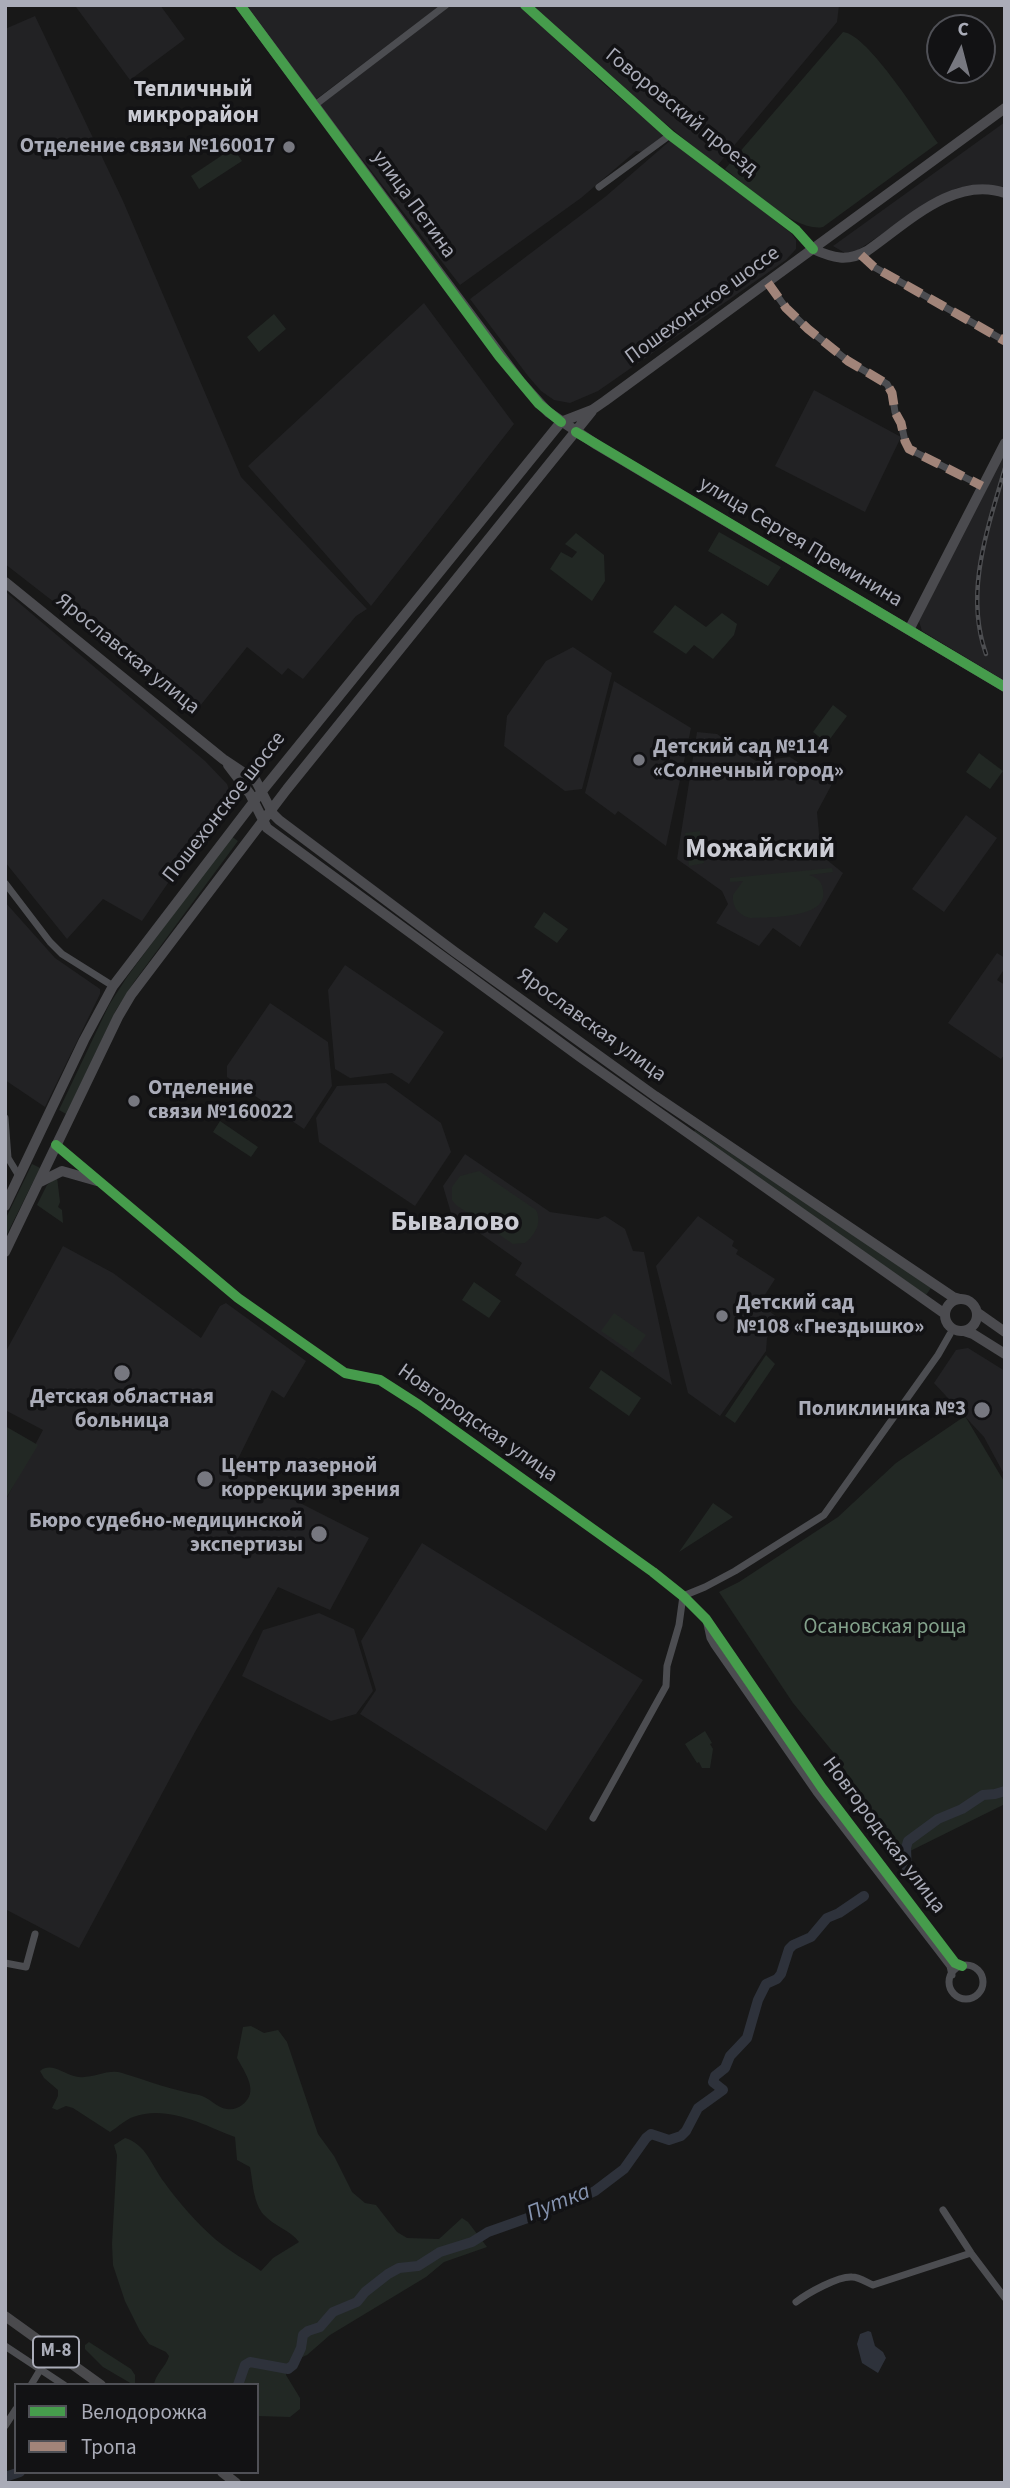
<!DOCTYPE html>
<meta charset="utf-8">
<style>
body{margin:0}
#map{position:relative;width:1010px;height:2488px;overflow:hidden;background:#181818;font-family:"Source Sans 3",sans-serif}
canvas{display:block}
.frame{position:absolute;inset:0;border:7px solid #aaacb8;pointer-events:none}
.legend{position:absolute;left:14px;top:2383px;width:245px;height:91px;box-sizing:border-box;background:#121214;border:2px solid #4f5056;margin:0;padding:9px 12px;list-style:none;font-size:21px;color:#aaacb8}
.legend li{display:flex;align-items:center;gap:14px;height:35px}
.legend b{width:35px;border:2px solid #4f5056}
.north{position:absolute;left:926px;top:14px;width:70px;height:70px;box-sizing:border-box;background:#121214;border:2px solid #4f5056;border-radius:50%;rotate:6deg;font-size:19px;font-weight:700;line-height:28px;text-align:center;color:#aaacb8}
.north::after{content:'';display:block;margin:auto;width:24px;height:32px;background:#777880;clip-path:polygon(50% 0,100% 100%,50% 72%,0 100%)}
</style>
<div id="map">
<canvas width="1010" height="2488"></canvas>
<div class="frame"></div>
<ul class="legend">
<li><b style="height:9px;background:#469c4c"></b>Велодорожка</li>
<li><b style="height:9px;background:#a18479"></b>Тропа</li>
</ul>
<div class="north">С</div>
</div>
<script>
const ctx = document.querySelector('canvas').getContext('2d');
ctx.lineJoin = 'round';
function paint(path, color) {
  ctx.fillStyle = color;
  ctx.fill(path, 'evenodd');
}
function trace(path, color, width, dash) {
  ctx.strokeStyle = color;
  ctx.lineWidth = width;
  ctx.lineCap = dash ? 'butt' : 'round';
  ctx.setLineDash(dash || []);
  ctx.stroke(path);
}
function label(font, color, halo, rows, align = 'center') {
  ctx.font = font + ' "Source Sans 3",sans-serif';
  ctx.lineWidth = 7;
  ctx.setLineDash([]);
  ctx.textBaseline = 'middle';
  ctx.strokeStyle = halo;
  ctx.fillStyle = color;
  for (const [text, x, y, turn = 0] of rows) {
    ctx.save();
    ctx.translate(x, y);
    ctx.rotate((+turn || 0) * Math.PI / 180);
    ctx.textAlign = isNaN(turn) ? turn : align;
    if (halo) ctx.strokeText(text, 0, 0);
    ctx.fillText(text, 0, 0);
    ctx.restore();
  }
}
paint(new Path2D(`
 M79,5H160L185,39L130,80L76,7Z
 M245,5H441L315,100Z
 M451,5H519L605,85L665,136L643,152L636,151L581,198L460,285L320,105Z
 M531,5H839L837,22L717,166L609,77Z
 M35,16L123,201L241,477L367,609L356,616L303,679L288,668L282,675L247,647L196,711L101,632L90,630L5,564V29Z
 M1005,122V187L984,184L957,188L936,198L858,250L845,253L833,246Z
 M672,139L792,234L796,240V249L786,260L598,391L570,403L554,400L541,391L528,376L470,299L605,197Z
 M424,303L514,424L371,606L248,466Z
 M814,390L901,437L865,512L775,466Z
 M1005,450V681L922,631L919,621Z
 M5,591L205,761L227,784L229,790L222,804L142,921L103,899L67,939L5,862Z
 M573,647L612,673L582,789L565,791L504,746L507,716L546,661Z
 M614,681L691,728L666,846L618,811L615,815L585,793Z
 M697,732L717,734L756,761L790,757L832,784L817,812L821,855L843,873L800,947L773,928L759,946L716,923L728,904L722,891L677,859Z
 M966,815L997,838L944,912L912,889Z
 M5,902L55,958L100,989V994L45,1107L5,1080Z
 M997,953L1005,958V968L997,980L1005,985V1054L1001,1059L948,1023Z
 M345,965L444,1032L409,1084L392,1073L350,1078L335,1069L328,990Z
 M270,1003L328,1042L332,1086L304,1129L227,1077V1066Z
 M386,1083L441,1123L451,1152L415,1206L319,1142L316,1118L337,1086Z
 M465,1154L550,1212L598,1219L605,1216L625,1229L633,1251L644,1252L672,1385L515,1275L522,1263L451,1213L443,1186Z
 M698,1216L734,1241L732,1246L738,1250L736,1254L775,1279L759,1304L780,1319L767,1338L766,1351L720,1416L688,1393L656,1266Z
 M63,1246L113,1273L201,1338L220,1306L226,1303L306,1361L284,1398L272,1390L233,1469L369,1538L330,1610L278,1587L195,1732L79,1948L5,1909V1501L43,1430L5,1410V1353Z
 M968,1348L1005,1371V1476L984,1437L934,1383L956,1350Z
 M422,1543L643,1680L546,1831L360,1714L376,1690L361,1641Z
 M319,1613L354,1629L373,1691L356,1714L331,1721L242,1676L263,1630Z`), '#222224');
paint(new Path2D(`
 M843,32C868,34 922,121 938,143L823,227C796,233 747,186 725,169Z
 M233,148L242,161L199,189L191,176Z
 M274,314L286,329L259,352L247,337Z
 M719,532L781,567L768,586L708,551Z
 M576,533L604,555L605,581L592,601L550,569L561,552L572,558L577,552L565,544Z
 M675,605L706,627L722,613L737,624L734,635L713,659L694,645L686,654L653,632Z
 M833,705L847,716L827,743L813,732Z
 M979,753L1003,771L990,789L966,772Z
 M700,831L704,863L689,866L685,833Z
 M231,836L238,841L134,982L116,1010L66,1114L59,1110L109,1005L127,977Z
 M832,868L833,872L809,875C816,877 822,881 823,890C829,919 769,917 750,918C738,915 732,907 733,895L743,881L730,882V878Z
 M544,912L568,929L557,943L534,927Z
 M220,1121L258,1147L251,1157L213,1132Z
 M695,1130L826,1215L931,1288L926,1295L693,1134Z
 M32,1164L40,1168L5,1238V1220Z
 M479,1171L536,1210C542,1222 536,1234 525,1243L513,1244L456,1205L452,1200V1187L460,1176Z
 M57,1177L60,1202L58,1207L62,1210L63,1223L37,1205L47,1185Z
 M474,1282L501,1301L489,1318L462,1300Z
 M614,1313L646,1335L633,1353L601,1331Z
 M766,1355L775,1364L735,1423L725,1416Z
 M601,1370L641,1398L629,1416L589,1388Z
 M965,1416L1005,1483V1804L900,1856L833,1752L793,1703L719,1592L739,1582L838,1517L896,1463Z
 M5,1426L38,1445L5,1500Z
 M713,1503L733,1517L679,1552Z
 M705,1731L712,1743L710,1744L713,1749L710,1768H702L699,1762L697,1763L685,1744Z
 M251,2026L264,2033L278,2030L287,2042L318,2134L334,2156L352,2192L365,2203L376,2205L397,2232L407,2238L439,2239L462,2218L468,2222L487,2247L444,2262L426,2277L330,2335L307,2355L288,2363L286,2375L300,2398V2409L290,2417L257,2416V2385H154C155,2374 166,2367 169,2356L166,2352L149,2344L140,2331L125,2301L113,2265L112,2244L117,2155L114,2145L125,2138C146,2144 152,2166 164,2182C178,2202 197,2223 215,2239C229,2251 246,2260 261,2271L273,2258L299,2242C290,2230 274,2226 264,2215C253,2203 253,2182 250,2167L237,2160L235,2137C204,2125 167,2104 133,2117C125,2120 118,2127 110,2132L73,2108L66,2106L57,2110L52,2108L58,2096V2090L44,2078L40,2071C51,2062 62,2073 74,2076C90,2081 107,2068 122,2073C148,2081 172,2090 199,2095C209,2097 217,2108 227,2109C233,2110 238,2108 242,2105C260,2092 245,2073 237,2058L243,2027Z
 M89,2342L131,2369L135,2375V2383L132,2384L103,2367L85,2349V2345Z`), '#222824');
paint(new Path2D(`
 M868,2331L871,2332L875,2346L883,2352L886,2358L878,2373L862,2363L857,2344L860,2334Z`), '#2e323b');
trace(new Path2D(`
 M907,1873L906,1848L908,1841L938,1819L962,1809L983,1795L995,1794L1005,1791
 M238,2385L245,2365L250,2362L288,2369L293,2365L301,2348L303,2335L308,2331L320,2327L333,2312L357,2302L365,2292L388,2274L399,2268L418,2266L440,2252L472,2242L488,2232L570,2203L595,2191L624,2169L646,2138L651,2134L669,2140L681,2136L686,2131L698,2108L723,2090L713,2082L715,2076L725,2068L730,2056L747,2038L758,2000L766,1984L777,1979L781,1974L789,1949L793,1945L811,1937L827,1918L839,1913L864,1896
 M5,2477L20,2472`), '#2e323b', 10);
trace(new Path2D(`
 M525,5L670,135L796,230L813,249
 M315,105L446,5
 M599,187L670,135
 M861,255L874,267L1005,341
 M768,283L786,308L808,329L848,361L887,384L892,393L895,412L901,423L905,441L909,449L982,486
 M5,883L50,942L62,954L113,986
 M5,1118L8,1158L19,1176
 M56,1145L238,1298L345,1373L380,1380L419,1405L653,1572L683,1596L706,1619L822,1788L955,1963L962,1966
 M683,1596L705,1587L735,1571L824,1515L938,1355L950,1334
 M707,1624L710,1638L714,1645L816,1792L937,1949L950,1966L952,1975
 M593,1818L666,1686L667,1666L679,1625L683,1596
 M5,1963L26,1967L35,1934
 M949 1982a17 17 0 1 1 34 0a17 17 0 1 1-34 0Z
 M943,2210L971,2253L1005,2298
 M796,2302C808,2293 838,2276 852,2277C859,2277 866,2282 873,2285L971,2253
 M5,2346L64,2385
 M31,2385L40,2370
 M5,2426L16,2409`), '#4c4d51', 7);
trace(new Path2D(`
 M240,5L520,381L548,412L597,445L1005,687
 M813,249C833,258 847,262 867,251C906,224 954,175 1005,193
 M5,582L223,759L256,781L273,814L279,820L455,952L655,1096L953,1297L960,1299
 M909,630L1005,443
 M228,765L250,794L267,828L580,1057L945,1314
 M38,1183L62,1171L97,1181
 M5,1206L84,1040L113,986L262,791L561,422L592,410L605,401L1005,108
 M5,1252L118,1017L131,995L287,789L592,411
 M945 1315a16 16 0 1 1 32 0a16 16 0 1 1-32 0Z
 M978,1313L1005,1332
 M964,1331L973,1334L1005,1354`), '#4b4b4f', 10);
trace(new Path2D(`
 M5,2316L101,2385
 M222,2472L236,2483`), '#4a4a4d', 10);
const rail = new Path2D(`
 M986,654C964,592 988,528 1005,468`);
trace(rail, '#4d4e51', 4.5);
trace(rail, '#121214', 2, [5]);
trace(new Path2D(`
 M861,255L874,267L1005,341
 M768,283L786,308L808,329L848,361L887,384L892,393L895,412L901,423L905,441L909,449L982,486`), '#a18479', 9, [18, 9]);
trace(new Path2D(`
 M240,5L499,356L539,404L561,422
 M525,5L670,135L796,230L813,249
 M576,432L1005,687
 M56,1145L238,1298L345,1373L380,1380L419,1405L653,1572L683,1596L706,1619L822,1788L955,1963L962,1966`), '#469c4c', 10);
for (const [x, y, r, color] of [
 [289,147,7,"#777880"],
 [639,760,7,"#777880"],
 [134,1101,7,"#777880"],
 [722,1316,7,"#777880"],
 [122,1373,9,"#777880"],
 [982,1410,9,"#777880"],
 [205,1479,9,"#777880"],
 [319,1534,9,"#777880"]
]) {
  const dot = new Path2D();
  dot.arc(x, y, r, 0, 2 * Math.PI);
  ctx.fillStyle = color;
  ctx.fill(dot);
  trace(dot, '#121214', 2.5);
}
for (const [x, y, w] of [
 [56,2352,46]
]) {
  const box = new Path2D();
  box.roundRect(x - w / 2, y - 15.5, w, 31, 5);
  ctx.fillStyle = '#121214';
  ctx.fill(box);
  trace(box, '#aaacb8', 2);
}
label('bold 19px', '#aaacb8', null, [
 ["М-8",56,2352]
]);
label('21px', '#aaacb8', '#121214', [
 ["Говоровский проезд",681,113,39],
 ["улица Петина",413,205,54],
 ["Пошехонское шоссе",703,306,-36],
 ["улица Сергея Преминина",800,543,31],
 ["Ярославская улица",127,655,39],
 ["Пошехонское шоссе",225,808,-52],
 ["Ярославская улица",591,1026,36],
 ["Новгородская улица",477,1424,35],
 ["Новгородская улица",883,1836,53]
]);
label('bold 21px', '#aaacb8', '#121214', [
 ["Отделение связи №160017",275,147,"right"],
 ["Детский сад №114",653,748],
 ["«Солнечный город»",653,772],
 ["Отделение",148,1089],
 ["связи №160022",148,1113],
 ["Детский сад",736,1304],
 ["№108 «Гнездышко»",736,1328],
 ["Детская областная",122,1398,"center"],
 ["больница",122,1422,"center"],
 ["Поликлиника №3",966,1410,"right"],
 ["Центр лазерной",221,1467],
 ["коррекции зрения",221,1491],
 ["Бюро судебно-медицинской",303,1522,"right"],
 ["экспертизы",303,1546,"right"]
], 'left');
label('21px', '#83a18b', '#121214', [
 ["Осановская роща",885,1628]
]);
label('bold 23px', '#cbccd4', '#121214', [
 ["Тепличный",193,91],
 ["микрорайон",193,117]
]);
label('italic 23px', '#8593af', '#121214', [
 ["Путка",559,2204,-22]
]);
label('bold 28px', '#cbccd4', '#121214', [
 ["Можайский",760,851],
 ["Бывалово",455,1224]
]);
</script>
